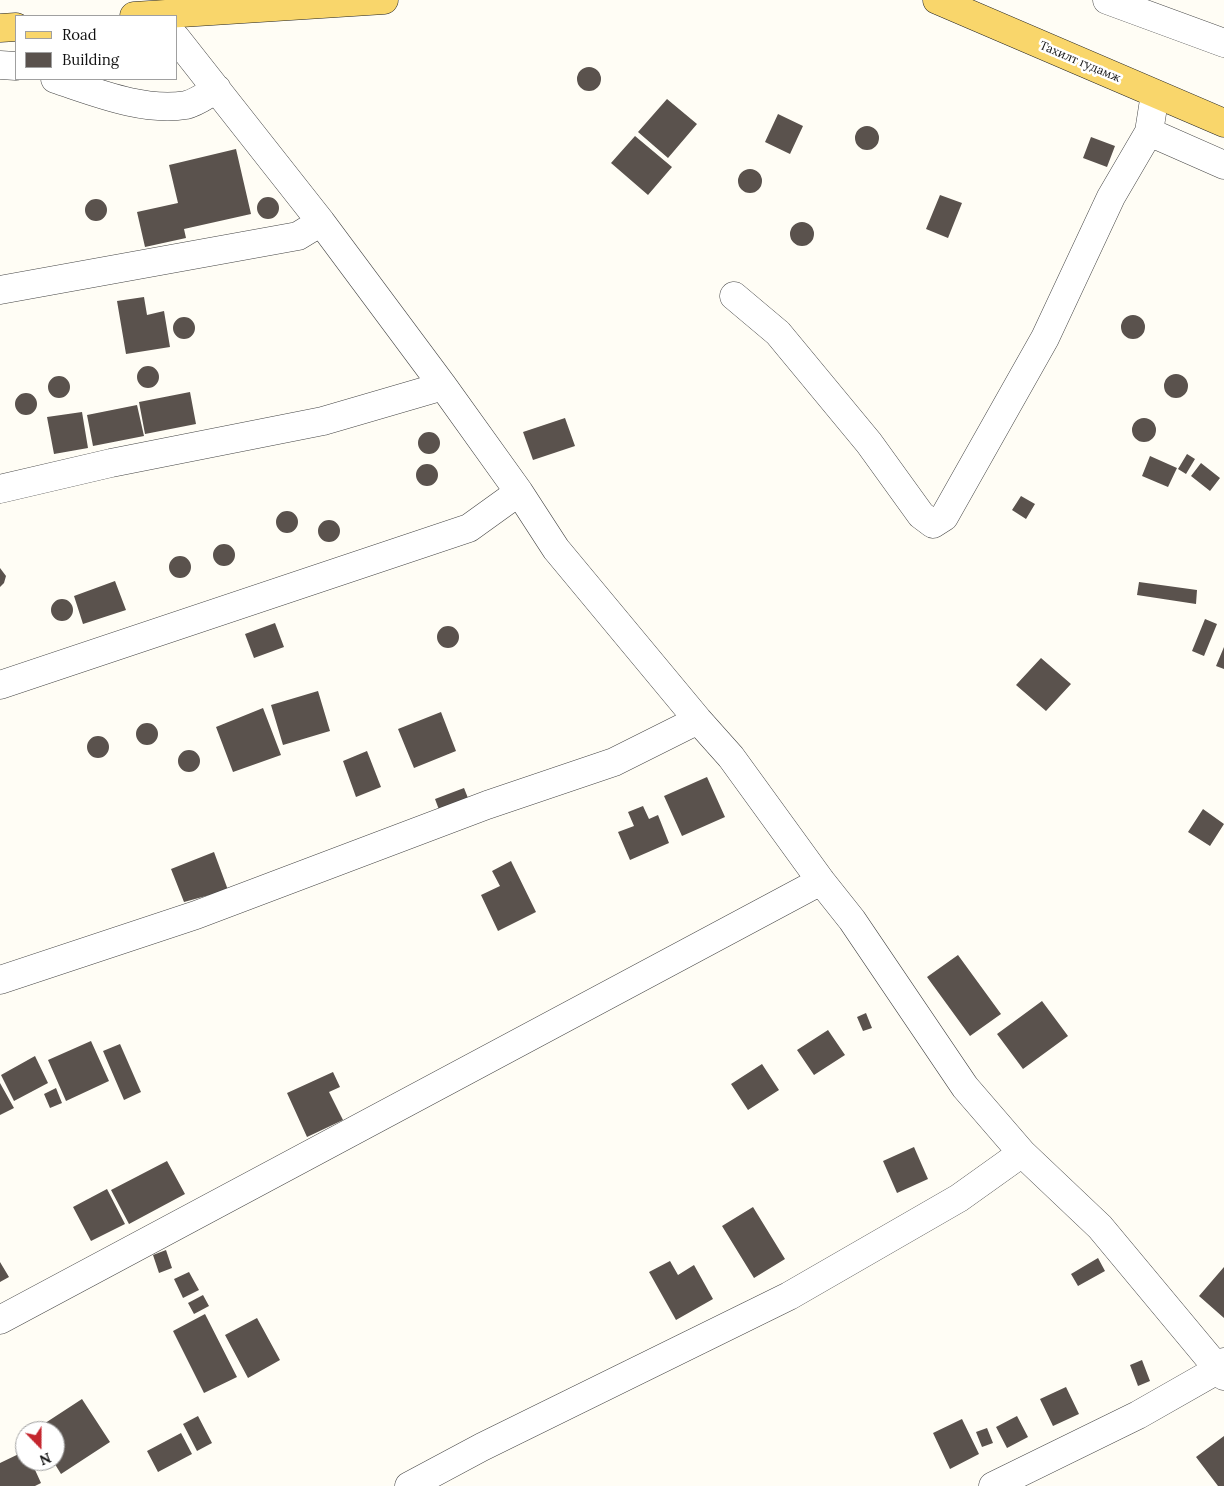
<!DOCTYPE html>
<meta charset="utf-8">
<style>
body{margin:0}
#map{position:relative;width:1224px;height:1486px;overflow:hidden;background:#fffdf5;font-family:Lora,serif}
canvas{display:block}
.legend{position:absolute;left:15px;top:15px;width:162px;height:65px;box-sizing:border-box;background:#fff;border:1px solid #a0a0a0;margin:0;padding:6px 9px;list-style:none;font-size:15px;color:#111}
.legend li{display:flex;align-items:center;gap:10px;height:25px}
.legend b{width:25px;border:1px solid #a0a0a0}
.north{position:absolute;left:15px;top:1421px;width:50px;height:50px;box-sizing:border-box;background:#fff;border:1px solid #a0a0a0;border-radius:50%;rotate:158deg;font-size:14px;font-weight:700;line-height:20px;text-align:center;color:#111}
.north::after{content:'';display:block;margin:auto;width:18px;height:22px;background:#c4262e;clip-path:polygon(50% 0,100% 100%,50% 72%,0 100%)}
</style>
<div id="map">
<canvas width="1224" height="1486"></canvas>
<ul class="legend">
<li><b style="height:6px;background:#f9d66b"></b>Road</li>
<li><b style="height:14px;background:#5a524d"></b>Building</li>
</ul>
<div class="north">N</div>
</div>
<script>
const ctx = document.querySelector('canvas').getContext('2d');
ctx.lineJoin = 'round';
function paint(path, color) {
  ctx.fillStyle = color;
  ctx.fill(path, 'evenodd');
}
function trace(path, color, width, dash) {
  ctx.strokeStyle = color;
  ctx.lineWidth = width;
  ctx.lineCap = dash ? 'butt' : 'round';
  ctx.setLineDash(dash || []);
  ctx.stroke(path);
}
function label(font, color, halo, rows, align = 'center') {
  ctx.font = font + ' Lora,serif';
  ctx.lineWidth = 5;
  ctx.setLineDash([]);
  ctx.textBaseline = 'middle';
  ctx.strokeStyle = halo;
  ctx.fillStyle = color;
  for (const [text, x, y, turn = 0] of rows) {
    ctx.save();
    ctx.translate(x, y);
    ctx.rotate((+turn || 0) * Math.PI / 180);
    ctx.textAlign = isNaN(turn) ? turn : align;
    if (halo) ctx.strokeText(text, 0, 0);
    ctx.fillText(text, 0, 0);
    ctx.restore();
  }
}
paint(new Path2D(`
 M577 79a12 12 0 1 1 24 0a12 12 0 1 1-24 0Z
 M667,99L697,124L668,158L638,132Z
 M778,114L803,126L790,154L765,142Z
 M855 138a12 12 0 1 1 24 0a12 12 0 1 1-24 0Z
 M635,136L672,167L648,195L611,163Z
 M1091,137L1115,146L1107,167L1083,158Z
 M236,149L251,214L184,229L186,238L145,247L137,212L178,203L169,165Z
 M738 181a12 12 0 1 1 24 0a12 12 0 1 1-24 0Z
 M940,195L962,203L948,238L926,229Z
 M257 208a11 11 0 1 1 22 0a11 11 0 1 1-22 0Z
 M85 210a11 11 0 1 1 22 0a11 11 0 1 1-22 0Z
 M790 234a12 12 0 1 1 24 0a12 12 0 1 1-24 0Z
 M144,297L147,315L164,311L170,347L126,354L117,301Z
 M1121 327a12 12 0 1 1 24 0a12 12 0 1 1-24 0Z
 M173 328a11 11 0 1 1 22 0a11 11 0 1 1-22 0Z
 M137 377a11 11 0 1 1 22 0a11 11 0 1 1-22 0Z
 M1164 386a12 12 0 1 1 24 0a12 12 0 1 1-24 0Z
 M48 387a11 11 0 1 1 22 0a11 11 0 1 1-22 0Z
 M190,392L196,424L145,434L139,402Z
 M15 404a11 11 0 1 1 22 0a11 11 0 1 1-22 0Z
 M137,405L144,436L93,446L87,415Z
 M82,412L88,448L54,454L47,417Z
 M1132 430a12 12 0 1 1 24 0a12 12 0 1 1-24 0Z
 M565,418L575,446L533,460L523,432Z
 M418 443a11 11 0 1 1 22 0a11 11 0 1 1-22 0Z
 M1187,454L1195,459L1186,474L1178,469Z
 M1150,456L1177,468L1168,487L1142,476Z
 M1201,463L1220,478L1210,491L1191,476Z
 M416 475a11 11 0 1 1 22 0a11 11 0 1 1-22 0Z
 M1021,496L1035,504L1026,519L1012,510Z
 M276 522a11 11 0 1 1 22 0a11 11 0 1 1-22 0Z
 M318 531a11 11 0 1 1 22 0a11 11 0 1 1-22 0Z
 M213 555a11 11 0 1 1 22 0a11 11 0 1 1-22 0Z
 M169 567a11 11 0 1 1 22 0a11 11 0 1 1-22 0Z
 M0,568L6,576L4,583L0,587Z
 M115,581L126,610L83,624L74,596Z
 M1139,582L1197,590L1196,604L1137,595Z
 M51 610a11 11 0 1 1 22 0a11 11 0 1 1-22 0Z
 M1205,619L1217,624L1204,656L1192,651Z
 M275,623L284,647L254,658L245,634Z
 M437 637a11 11 0 1 1 22 0a11 11 0 1 1-22 0Z
 M1224,647V669L1216,666Z
 M1041,658L1071,684L1046,711L1016,685Z
 M318,691L330,731L283,745L271,705Z
 M263,708L281,755L233,772L216,727Z
 M441,712L456,751L414,768L398,729Z
 M136 734a11 11 0 1 1 22 0a11 11 0 1 1-22 0Z
 M87 747a11 11 0 1 1 22 0a11 11 0 1 1-22 0Z
 M178 761a11 11 0 1 1 22 0a11 11 0 1 1-22 0Z
 M367,751L381,787L356,797L343,761Z
 M707,777L725,817L682,836L664,796Z
 M464,788L470,803L441,815L435,799Z
 M643,806L649,819L658,815L669,843L630,860L618,832L634,826L628,812Z
 M1203,809L1224,824L1210,846L1188,832Z
 M214,852L228,890L184,902L171,869Z
 M511,861L536,912L498,931L481,895L500,886L492,871Z
 M958,955L1001,1014L970,1036L927,977Z
 M1042,1001L1068,1036L1023,1069L997,1034Z
 M866,1013L872,1028L863,1031L857,1017Z
 M828,1030L845,1055L814,1075L797,1050Z
 M91,1041L109,1081L66,1101L48,1060Z
 M120,1044L141,1092L124,1100L103,1051Z
 M35,1056L48,1083L14,1101L1,1075Z
 M762,1064L779,1090L748,1110L731,1084Z
 M333,1072L340,1087L329,1092L343,1120L307,1137L287,1093Z
 M0,1083L14,1108L0,1115Z
 M56,1088L62,1103L50,1108L44,1094Z
 M914,1147L928,1179L897,1193L883,1161Z
 M167,1161L185,1194L129,1224L111,1190Z
 M107,1189L125,1224L91,1241L73,1207Z
 M753,1207L785,1259L754,1278L722,1226Z
 M166,1250L172,1268L159,1273L153,1255Z
 M1098,1258L1105,1271L1078,1286L1071,1274Z
 M670,1261L678,1275L694,1265L713,1299L676,1320L649,1272Z
 M0,1262L9,1277L0,1282Z
 M1224,1267V1318L1199,1296Z
 M189,1272L199,1290L183,1298L174,1279Z
 M203,1295L209,1306L194,1314L188,1303Z
 M205,1314L237,1377L204,1393L173,1331Z
 M257,1318L280,1360L248,1378L225,1335Z
 M1142,1360L1150,1381L1138,1386L1130,1365Z
 M1066,1387L1079,1414L1053,1426L1040,1399Z
 M82,1399L110,1442L61,1474L53,1461H55V1431H33Z
 M198,1416L212,1443L197,1451L183,1424Z
 M1017,1416L1028,1437L1007,1448L996,1427Z
 M962,1419L979,1454L950,1469L933,1433Z
 M987,1428L993,1443L982,1447L976,1432Z
 M181,1433L192,1454L158,1472L147,1451Z
 M1224,1436V1486H1218L1196,1457Z
 M25,1451V1461H31L41,1483L35,1486H0V1463Z`), '#5a524d');
const minor = new Path2D(`
 M1107,0L1224,43
 M176,38L321,222L443,386L519,492L556,549L698,720L731,757L821,881L852,920L965,1087L1022,1153L1100,1227L1224,1376
 M0,65L16,66
 M55,79C95,92 143,112 186,105C196,103 208,94 217,89
 M1155,94L1149,132L1224,165
 M0,290L298,236L321,222
 M734,296L778,333L869,443L921,515L933,524L944,517L1045,338L1111,197L1149,132
 M0,489L111,463L323,421L443,386
 M0,685L469,528L519,492
 M0,980L196,915L487,805L614,762L698,720
 M0,1320L821,881
 M409,1486L482,1447L789,1296L959,1198L1022,1153
 M993,1486L1138,1415L1217,1370L1224,1362`);
const major = new Path2D(`
 M937,0L1224,123
 M134,16L384,0
 M0,28L16,27`);
trace(minor, '#444', 29);
trace(major, '#222', 29);
trace(minor, '#fff', 28);
trace(major, '#f9d66b', 28);
label('12px', '#111', '#fff', [
 ["Тахилт гудамж",1080,62,23]
]);
</script>
